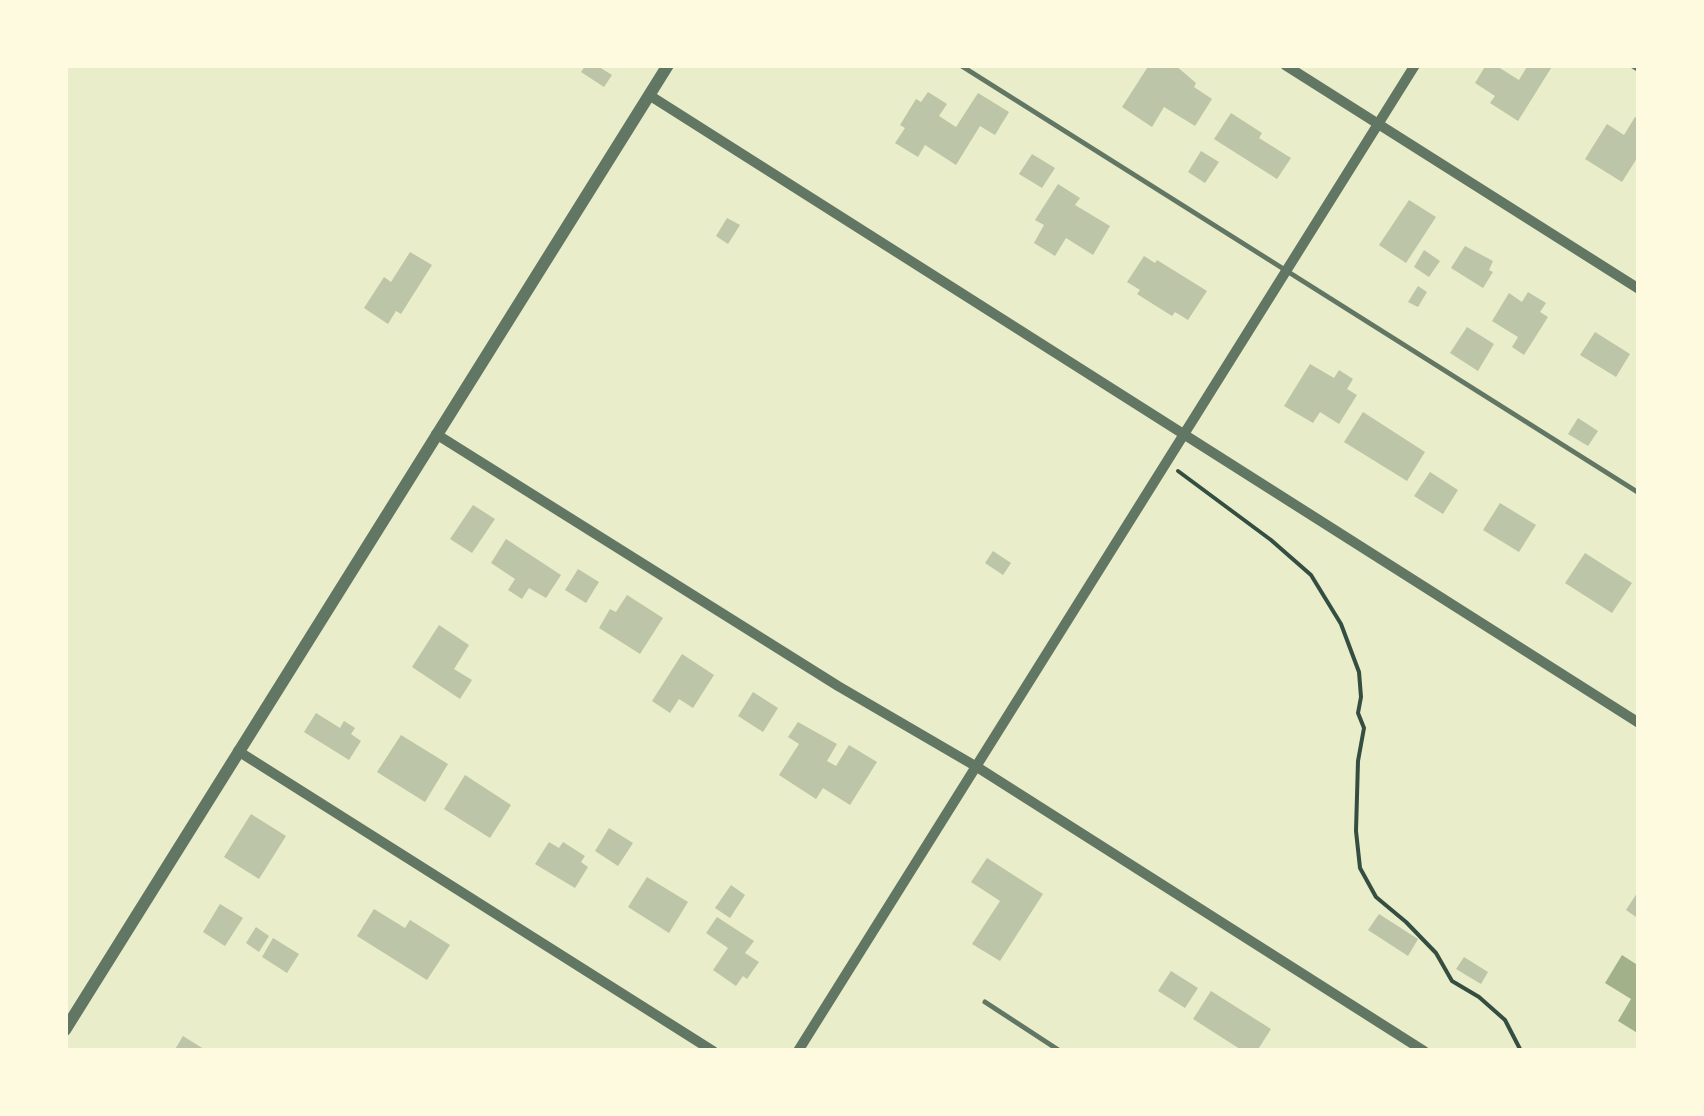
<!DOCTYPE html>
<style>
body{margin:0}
#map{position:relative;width:1704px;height:1116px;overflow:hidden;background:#e9edc9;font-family:Commissioner,sans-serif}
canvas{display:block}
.frame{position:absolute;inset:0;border:68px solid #fefae0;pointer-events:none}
</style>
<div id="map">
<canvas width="1704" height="1116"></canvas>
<div class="frame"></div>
</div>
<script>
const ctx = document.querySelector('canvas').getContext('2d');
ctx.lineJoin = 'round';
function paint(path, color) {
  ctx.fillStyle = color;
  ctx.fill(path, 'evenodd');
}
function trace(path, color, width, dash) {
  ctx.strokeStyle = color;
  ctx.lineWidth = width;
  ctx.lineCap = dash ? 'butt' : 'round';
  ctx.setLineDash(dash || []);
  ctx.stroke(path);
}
paint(new Path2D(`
 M1622,955L1639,966V1034L1618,1021L1631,999L1605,983Z`), '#a3b18a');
paint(new Path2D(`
 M586,65H596L612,75L604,87L581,72Z
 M1149,65H1175L1196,83L1194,87L1212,99L1195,126L1164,107L1152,127L1122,107Z
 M1486,65H1495L1519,80L1528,65H1553L1518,121L1490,103L1495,96L1475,83Z
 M928,92L947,104L939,116L956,127L978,93L1009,112L995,135L980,126L956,165L925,145L918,157L895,143L905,128L900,125L916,99L921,102Z
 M1231,113L1262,133L1259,138L1291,158L1277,179L1214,139Z
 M1635,117L1639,119V155L1622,182L1585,159L1607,124L1624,135Z
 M1201,151L1219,162L1205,183L1188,172Z
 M1032,154L1055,168L1042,188L1019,174Z
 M1058,184L1080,198L1075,205L1110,226L1093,255L1066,238L1055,256L1034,243L1044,225L1035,220Z
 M1409,200L1436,217L1406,263L1379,245Z
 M727,218L740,225L728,244L716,236Z
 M1465,246L1493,261L1489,270L1493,272L1483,288L1451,268Z
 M1424,250L1440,261L1429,277L1414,267Z
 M410,252L432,265L401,314L396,311L388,324L364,308L384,277L391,282Z
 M1144,256L1155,263L1157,260L1207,291L1188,320L1175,312L1172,316L1137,294L1140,290L1127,282Z
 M1418,286L1427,292L1418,307L1408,302Z
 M1528,292L1546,303L1540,312L1548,317L1524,355L1512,347L1518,337L1492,321L1509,293L1522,302Z
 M1467,327L1494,344L1478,371L1450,353Z
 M1595,332L1630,354L1616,377L1580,355Z
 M1310,364L1334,378L1339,370L1353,379L1347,389L1357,395L1339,424L1320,412L1313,423L1284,406Z
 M1363,412L1425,452L1407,481L1344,442Z
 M1578,418L1598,431L1588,446L1568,434Z
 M1430,472L1458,490L1443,514L1414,496Z
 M1500,503L1536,525L1519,552L1483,530Z
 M473,505L495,519L472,553L450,539Z
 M506,539L561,575L546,598L529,588L522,599L508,590L515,579L491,563Z
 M993,551L1011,563L1003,575L985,563Z
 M1585,553L1632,583L1612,613L1565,583Z
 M578,569L599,582L586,603L565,590Z
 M627,595L663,618L640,654L599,628L610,609L616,612Z
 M439,625L469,645L454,669L472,680L460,699L412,667Z
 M682,654L714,675L693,708L679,699L670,713L652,701Z
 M753,692L778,708L763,732L738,716Z
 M316,713L340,728L344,721L355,728L351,734L361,741L349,760L304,732Z
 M798,722L837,744L827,761L836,766L849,745L877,762L850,805L823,788L816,799L779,775L799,744L788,737Z
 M401,735L448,764L425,802L377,772Z
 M465,775L511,805L490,838L444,809Z
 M251,814L286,836L259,879L224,857Z
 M609,828L633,843L618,866L595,851Z
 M549,842L559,848L563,842L585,856L581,862L588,867L575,888L535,864Z
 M987,858L1043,894L1000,961L972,944L1000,901L971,882Z
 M647,877L688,902L669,933L628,907Z
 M731,885L745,895L730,918L715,908Z
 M1639,890V919L1626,910Z
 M220,904L243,918L225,946L203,932Z
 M374,909L405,928L410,920L450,945L427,980L357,936Z
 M1379,914L1418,939L1408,956L1368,930Z
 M717,917L754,941L745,953L759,962L747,979L743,976L736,986L713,970L728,948L706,933Z
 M256,927L269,936L259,952L246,943Z
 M273,938L299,954L287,973L262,957Z
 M1464,957L1488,972L1481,984L1456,969Z
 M1171,971L1198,988L1185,1008L1158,991Z
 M1211,991L1271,1029L1257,1051H1243L1193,1019Z
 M183,1036L207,1051H174Z`), '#bcc5a7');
trace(new Path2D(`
 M1178,471L1271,540L1311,575L1341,624L1359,672L1361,697L1358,713L1364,728L1358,761L1356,831L1360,868L1376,897L1406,922L1436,953L1452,981L1479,997L1505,1020L1521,1051`), '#344e41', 4);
trace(new Path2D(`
 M960,65L1639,493
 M1631,65L1639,70
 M985,1002L1060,1051`), '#617663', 5);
trace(new Path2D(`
 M1285,65L1639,289
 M649,95L1639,723
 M436,434L838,686L977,767L1424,1051
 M238,751L713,1051
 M798,1051L1415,65`), '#617663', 10);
trace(new Path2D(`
 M65,1030L668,65`), '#617663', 12);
</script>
